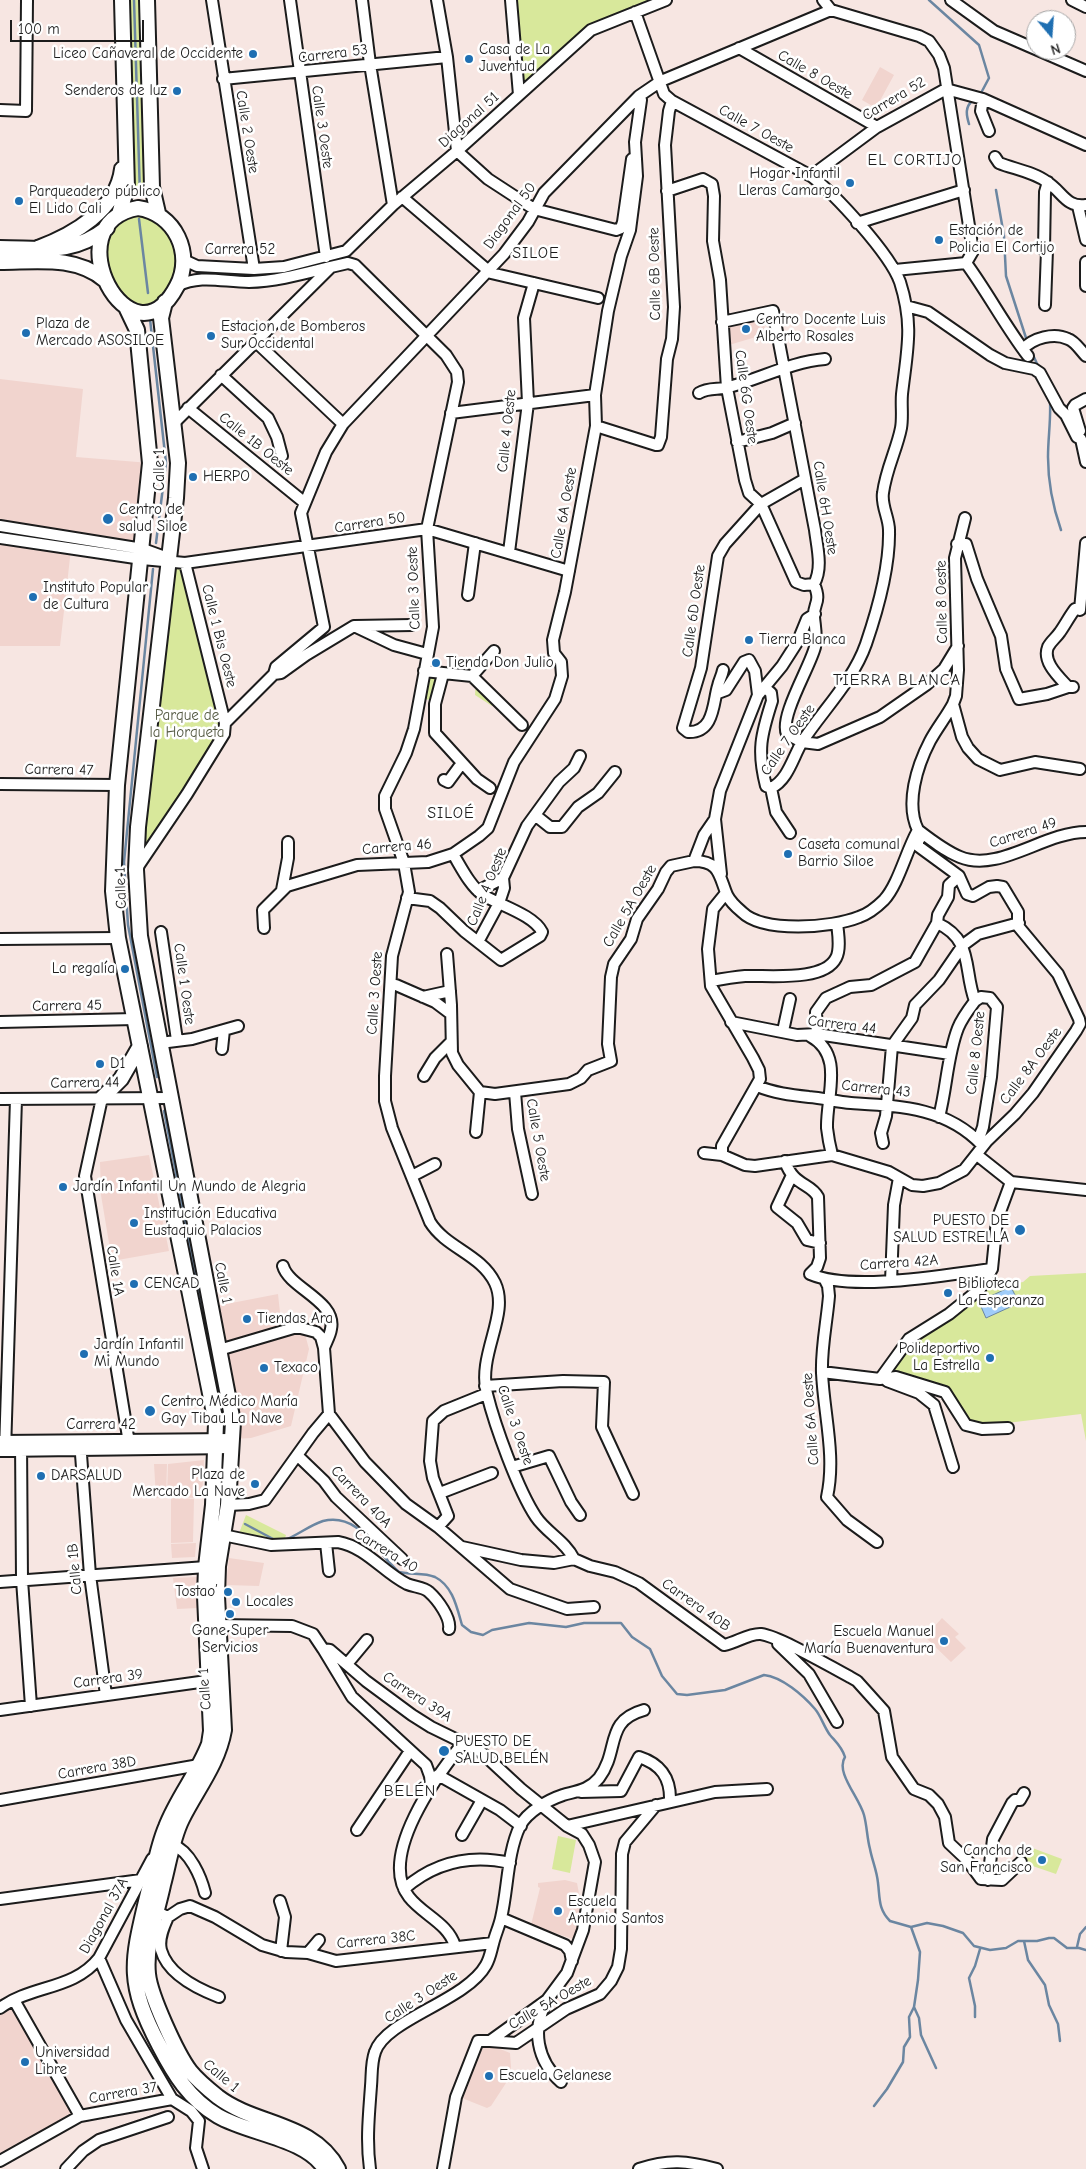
<!DOCTYPE html>
<meta charset="utf-8">
<style>
body{margin:0}
#map{position:relative;width:1086px;height:2169px;overflow:hidden;background:#f7e6e2;font-family:"Comic Neue",sans-serif}
canvas{display:block}
.north{position:absolute;left:1026px;top:10px;width:50px;height:50px;box-sizing:border-box;background:#fff;border:1px solid #a4a4a4;border-radius:50%;rotate:162deg;font-size:14px;font-weight:700;line-height:20px;text-align:center;color:#1c1c1c}
.north::after{content:'';display:block;margin:auto;width:18px;height:22px;background:#1f6fb2;clip-path:polygon(50% 0,100% 100%,50% 72%,0 100%)}
.scale{position:absolute;left:10px;top:20px;width:134px;height:22px;box-sizing:border-box;border:2px solid #1c1c1c;border-top:0;padding-left:6px;font-size:15px;line-height:18px;white-space:nowrap;color:#1c1c1c;-webkit-text-stroke:4px #fff;paint-order:stroke}
</style>
<div id="map">
<canvas width="1086" height="2169"></canvas>
<div class="north">N</div>
<div class="scale">100 m</div>
</div>
<script>
const ctx = document.querySelector('canvas').getContext('2d');
ctx.lineJoin = 'round';
function paint(path, color) {
  ctx.fillStyle = color;
  ctx.fill(path, 'evenodd');
}
function trace(path, color, width, dash) {
  ctx.strokeStyle = color;
  ctx.lineWidth = width;
  ctx.lineCap = dash ? 'butt' : 'round';
  ctx.setLineDash(dash || []);
  ctx.stroke(path);
}
function label(font, color, halo, rows, align = 'center') {
  ctx.font = font + ' "Comic Neue",sans-serif';
  ctx.lineWidth = 5;
  ctx.setLineDash([]);
  ctx.textBaseline = 'middle';
  ctx.strokeStyle = halo;
  ctx.fillStyle = color;
  for (const [text, x, y, turn = 0] of rows) {
    ctx.save();
    ctx.translate(x, y);
    ctx.rotate((+turn || 0) * Math.PI / 180);
    ctx.textAlign = isNaN(turn) ? turn : align;
    if (halo) ctx.strokeText(text, 0, 0);
    ctx.fillText(text, 0, 0);
    ctx.restore();
  }
}
paint(new Path2D(`
 M880,67L894,75L876,108L862,100Z
 M760,318L763,320L766,334L729,345L727,323Z
 M0,379L83,389L76,457L150,463L143,549L0,526Z
 M0,538L71,549L60,646H0Z
 M149,1155L169,1251L112,1261L101,1195L100,1162Z
 M278,1294L282,1331L303,1327L309,1349L291,1426L251,1438L233,1439L211,1307Z
 M204,1460L202,1498L167,1497L168,1464Z
 M154,1464H167L166,1497L156,1498Z
 M171,1498L194,1499L193,1542L171,1543Z
 M196,1543L195,1557L172,1558L171,1544Z
 M229,1558L264,1563L259,1586L226,1585Z
 M197,1577L198,1608L177,1609L173,1578Z
 M942,1618L959,1634L955,1637L966,1648L951,1662L923,1635V1631L931,1630Z
 M565,1880L577,1883L583,1915L576,1940L531,1925L540,1888L538,1887V1883Z
 M14,2000L80,2116L0,2161V2008Z
 M483,2042L510,2053L511,2067L506,2083L491,2106L487,2108L462,2098Z`), '#f1d4ce');
paint(new Path2D(`
 M122,0H147V193L140,195L132,193Z
 M511,0H666L591,30L519,95Z
 M149,210L183,249L165,302L140,312L105,280L108,227Z
 M170,560L185,563L225,723L136,870Z
 M424,671L443,674L436,701L420,698Z
 M476,680L492,694V706L475,695Z
 M992,1269L1001,1281L1012,1284L1023,1282L1030,1276L1086,1273V1441L1081,1414L1007,1423L966,1425L945,1392L880,1379L909,1339L949,1314Z
 M246,1515L286,1535L283,1544L238,1536Z
 M558,1836L576,1840L570,1873L552,1869Z
 M1027,1846L1062,1859L1056,1874L1021,1862Z`), '#d8e89b');
const water = new Path2D(`
 M1011,1287L1019,1303L986,1318L979,1302Z`);
paint(water, '#9fccf9');
trace(water, '#6b86a1', 1);
trace(new Path2D(`
 M134,0L140,195
 M929,0L979,45L989,78L981,93
 M969,124C966,114 965,107 973,100
 M996,190L1004,236L1006,276L1027,341
 M139,219L148,293
 M150,319L166,463L156,543
 M1029,346L1038,366
 M1050,401C1051,420 1048,438 1048,457C1048,482 1053,507 1061,530
 M153,569L124,862L128,925L157,1077
 M164,1111L224,1422
 M245,1524L275,1540
 M285,1540C298,1535 310,1525 323,1521C360,1512 376,1553 399,1572C411,1575 424,1572 435,1577C453,1586 457,1608 462,1625L471,1632L483,1635L492,1630L529,1623L566,1627L584,1623H621L632,1637L650,1649L662,1676L677,1694L687,1695L725,1690L764,1675C782,1677 803,1695 815,1709C821,1716 824,1727 830,1735C836,1742 842,1747 845,1757C835,1772 859,1797 864,1815C867,1826 867,1838 870,1849C872,1860 877,1871 878,1883C880,1898 878,1909 890,1921L911,1927
 M911,1927L927,1923L943,1926L963,1933L974,1946L990,1950L1006,1948L1018,1941H1037L1049,1938H1054L1067,1948H1079L1086,1950
 M1024,1941L1028,1960L1045,1985L1049,2005L1058,2024L1060,2041
 M1077,1947L1080,1934L1086,1927
 M914,2007L919,2018L921,2035L936,2068
 M975,2017V2006L969,1978L975,1966L980,1949
 M874,2106L887,2089L903,2062L904,2047L910,2037L909,2017L914,2007L918,1980L920,1952L911,1927`), '#6b86a1', 2.5);
const minor = new Path2D(`
 M212,0L254,269
 M290,0L326,257
 M362,0L370,64L393,205
 M437,0L447,57L457,151L488,179L534,209L616,230L621,228L623,222L632,159
 M511,0L519,95
 M823,0L831,10L919,36L929,41L939,55L944,68L973,251L966,263C988,293 1005,326 1028,356
 M951,0L994,31L1086,71
 M1072,0L1086,7
 M635,12L664,94L672,101L811,176C835,194 890,254 900,282C914,326 907,350 902,394C901,405 903,417 901,428C897,449 886,469 883,493C881,505 889,518 889,530C890,567 878,609 866,644C853,681 823,710 802,742C793,757 788,780 771,788
 M739,48L877,127
 M223,79L447,57
 M983,99L981,111L989,131
 M0,110L26,111L27,0
 M995,157L999,163C1014,169 1034,172 1047,182C1062,191 1066,208 1086,205
 M811,176L877,127L946,89L983,99L1086,145
 M667,191L703,179L712,184L714,196L713,241L720,280L727,388L745,480L749,493L761,504L796,582L804,585L814,584
 M402,197L491,273L598,298
 M1078,206L1086,240
 M857,223L964,190
 M1044,250L1045,192L1048,182
 M184,260L197,266L254,269L284,267L346,251L393,205L457,151L591,30L666,0
 M1086,262V286
 M895,270L966,263
 M177,286C201,274 223,282 249,282C283,281 315,270 348,263L355,265L446,355L457,372L458,382L427,529L433,627L414,729L406,753L385,796V809L404,863L409,892L392,956L385,1076V1101L392,1128L430,1222C446,1248 481,1254 495,1283C510,1315 477,1354 487,1394C495,1426 518,1490 536,1517C547,1533 565,1541 574,1559
 M1045,305L1047,250
 M906,306L928,312L990,355L1005,363L1034,369L1040,373L1059,408L1066,415L1077,437L1081,439L1086,462
 M722,322L773,311L815,530C817,547 823,568 814,584C822,603 813,603 814,617C815,628 817,636 815,647C810,667 779,717 787,734L802,742L818,744L880,717L926,685L944,669L958,646
 M255,341L343,424
 M1023,349C1033,338 1054,332 1068,339C1075,341 1081,351 1086,356
 M221,375L268,418L277,437L282,456
 M699,393C708,387 719,390 729,387C762,378 791,362 825,359
 M188,408L305,503
 M451,413L595,395
 M174,423L331,267
 M596,426L656,445H658L661,437L667,359L672,339L674,307L665,145L669,111L672,101
 M1080,431L1073,408L1075,405L1086,399
 M737,442L772,433L795,423
 M965,518L955,558L958,670L956,696L953,704L962,737L968,748L978,759L1000,770L1035,762L1080,769
 M0,526L143,549L165,557
 M0,538L142,559L185,563L427,529L569,571
 M957,544H966L977,579L1001,636L1006,669L1019,699L1047,694L1068,687
 M509,552L528,403L524,318L534,283
 M468,595L475,543
 M1080,610L1086,543
 M355,626L412,625
 M723,670C722,676 719,680 718,686C713,701 715,733 688,732L683,728L701,668L718,556L725,544L761,504L805,479
 M424,671L472,676L522,725
 M274,674L281,673L306,655L354,626L394,645L427,654
 M443,674L435,704V733L477,779L490,788
 M472,676L494,651
 M1073,687H1068C1059,677 1042,662 1048,647C1051,641 1056,638 1060,632C1065,625 1069,617 1075,609
 M765,688L771,693L772,701C761,735 757,751 766,786L771,788L776,812L790,833
 M718,693L726,690L744,662L749,660L755,671L758,695
 M953,704C946,717 937,728 930,741C917,766 905,804 918,830C931,840 945,851 960,857C999,873 1044,832 1086,832
 M225,723L274,674L276,667L324,627L301,513L326,452L343,424L504,254L528,222L544,193L639,96L661,81L831,10
 M444,780L448,782L462,763
 M0,784L117,785
 M535,815L550,827H562L578,807L598,793L615,772
 M694,861C720,861 719,876 727,895C730,901 736,907 742,912C763,933 832,928 859,917C868,914 877,907 884,900C898,885 906,852 917,832
 M137,868L187,794L224,734L225,723L185,563
 M721,874L715,819L720,791L758,695L782,666L798,641L807,619L815,614
 M959,876L949,885L948,897L938,915L937,923C974,940 963,969 975,1001L981,997L990,998L997,1007L991,1077L983,1127L978,1141
 M282,890L288,858V842
 M478,891L503,878
 M407,898L430,901L440,908L464,931L501,960L540,936L542,932C534,915 499,905 483,895C470,886 461,867 453,854
 M264,928L263,910L287,886L357,865L428,862L453,854L479,836L488,828L514,762L555,699L562,676L561,662L554,653L553,640L565,592L596,426L595,395L608,311L621,256L630,230L637,176L635,142L641,100L639,96
 M161,932L177,1040
 M0,939L118,938
 M478,942L499,903L504,888L503,878L527,826L559,782L574,768L580,756
 M447,954L451,1005L452,1053L458,1065L480,1092L476,1132
 M711,981C722,979 734,977 745,976C768,975 824,982 836,958C841,949 838,933 837,923
 M392,985H396L435,1002L451,1014
 M423,997L450,991
 M0,1022L135,1019
 M731,1022L797,1035L817,1034L950,1054
 M783,1031L790,999
 M817,1034L816,1012L826,998L850,987L871,985L915,962L937,923
 M810,1036C845,1055 826,1096 827,1128C828,1137 830,1147 832,1155
 M160,1043L192,1039L238,1026
 M222,1049L224,1030
 M424,1076L435,1058L451,1042
 M757,1086C774,1093 791,1095 809,1097C823,1098 837,1102 851,1103C899,1106 946,1107 982,1145
 M480,1092L495,1094L569,1084L581,1078L588,1070L611,1061L608,1044L611,977L614,964L631,939L637,919L658,889L666,872L671,866L694,861L704,835L715,819
 M515,1092L518,1129L532,1194
 M102,1098L85,1176L130,1449
 M0,1099L171,1098
 M939,1117C947,1087 947,1056 958,1028C962,1018 969,1009 975,1001
 M883,1143L881,1133L886,1116L892,1046L912,1018L915,1005L939,980L963,945L978,934L1019,923
 M704,1153L722,1155L745,1165L755,1166L832,1155L889,1172L912,1185L923,1186L939,1183L964,1170L987,1141L1015,1114L1033,1093L1076,1031L1080,1024L1079,1019L1058,974L1018,926V912L1003,887L997,886L989,887L973,896L967,894L959,876L918,846V841L923,834
 M722,1155V1146L760,1079L759,1070L753,1058L711,986L708,949L713,909L726,893
 M977,1155L1011,1182L1086,1190
 M785,1161C793,1186 811,1183 818,1197L820,1258L817,1267L810,1274C853,1292 944,1275 992,1269
 M792,1175L777,1207L797,1223L807,1240L820,1243
 M412,1176L435,1164
 M283,1266C289,1288 337,1301 331,1329C330,1336 326,1342 324,1348
 M825,1280L828,1286L829,1296C827,1321 821,1348 822,1373C824,1415 836,1456 827,1497L847,1520L877,1542
 M891,1281L894,1205L899,1178
 M219,1350L297,1327L316,1332L321,1337L324,1348L329,1414L365,1462L406,1504L438,1527L510,1589L567,1609L594,1607
 M822,1372L880,1379L896,1377L945,1392L966,1425L982,1429L1008,1428
 M880,1379L909,1339L949,1314L980,1289L992,1269L997,1220L1011,1182
 M887,1381L919,1393L934,1405L953,1467
 M485,1386L563,1381L604,1382L602,1427L633,1494
 M0,1441L233,1439
 M21,1441L22,1580L31,1706
 M80,1441L90,1575L106,1695
 M0,1451L232,1448
 M5,1451L16,1099
 M298,1456L324,1481L336,1497L402,1559
 M512,1467L549,1456L571,1502L580,1515
 M440,1493L492,1473
 M228,1505L249,1504L265,1500L313,1433L329,1414
 M438,1527L448,1516L433,1478L430,1461L433,1421L444,1411L486,1394
 M223,1535L271,1545L338,1542C366,1547 383,1572 407,1584C414,1587 424,1587 429,1592C438,1600 451,1618 449,1629
 M326,1543L329,1571
 M462,1547L521,1560L554,1563L574,1559L590,1566L615,1572L639,1583L724,1645C736,1643 749,1633 761,1634C781,1637 829,1666 850,1677L857,1681L884,1711L892,1757L914,1789L929,1795L938,1804L945,1817L949,1843L967,1860L981,1879L1002,1880L1021,1862
 M0,1582L206,1567
 M217,1625L292,1626L313,1634L323,1649L330,1650L366,1681L412,1715L431,1727L480,1751L521,1789L567,1826L582,1834L589,1845L595,1862L583,1930L567,1973L547,2000L490,2041H478L456,2097L443,2169
 M778,1644L809,1674L837,1722
 M323,1649L352,1697L426,1765L430,1776L431,1786
 M347,1664L367,1640
 M0,1710L214,1680
 M438,1775L500,1810L521,1826
 M581,1792L621,1791L639,1757C661,1764 671,1778 670,1802
 M0,1800L199,1765
 M567,1826L715,1792L767,1789
 M357,1830L410,1751
 M462,1835L482,1800
 M173,1845C190,1851 201,1877 205,1893
 M988,1880L993,1839L1012,1803L1015,1800H1020L1024,1793
 M404,1889C435,1862 470,1854 510,1863
 M0,1899L141,1880
 M280,1901L285,1917L281,1951
 M157,1912L168,1917L180,1909L190,1906L215,1917L262,1945L286,1952L308,1953L336,1961L493,1943
 M168,1917C164,1926 158,1939 161,1950C168,1975 198,1989 219,1997
 M501,1918L565,1945L570,1951L572,1961
 M455,1946C448,1923 423,1915 409,1897C377,1856 438,1774 463,1743
 M308,1953L319,1940
 M99,1958L126,2020L172,2099L191,2111L199,2121L196,2148L203,2169
 M14,2000L80,2116
 M547,2001C531,2029 537,2061 561,2082
 M0,2008C31,1985 74,1990 99,1958L152,1859
 M490,2041L516,2043L566,2009L600,1994L611,1981L618,1967L621,1949L622,1854L625,1842L656,1805
 M0,2161L80,2116L172,2099
 M66,2169L83,2151L99,2140L168,2117
 M370,2169C366,2141 369,2114 371,2086C372,2075 371,2063 375,2052C386,2019 466,2001 486,1965C490,1958 491,1951 493,1944C495,1935 499,1927 501,1918C508,1889 507,1853 520,1826C527,1812 548,1800 563,1795C577,1791 589,1790 599,1778C620,1750 604,1721 644,1710
 M639,2169C669,2159 687,2161 717,2169`);
const major = new Path2D(`
 M147,0L152,187L158,213
 M138,208C175,213 194,254 177,286C132,373 51,223 138,208Z
 M119,214L127,188L122,0
 M0,248C43,248 71,256 107,228
 M38,248C73,235 117,210 122,169
 M0,262C36,262 75,255 105,280
 M165,302L161,318L178,463L176,498L138,827L136,870L140,936L233,1422L228,1505L218,1566L217,1596L224,1730C218,1764 197,1789 182,1819C172,1839 169,1863 163,1885C157,1913 145,1945 148,1974C150,1995 177,2054 190,2071C198,2081 208,2089 218,2097C256,2126 313,2122 338,2169
 M126,307L137,330L150,463L117,785L113,891L118,938L216,1423L213,1505L206,1567L205,1596L211,1731L209,1744C198,1773 177,1798 166,1827C157,1848 154,1871 148,1893C132,1961 125,1980 159,2045C174,2074 189,2099 218,2116C249,2134 306,2138 325,2169
 M102,1098L121,1079L140,1046`);
trace(minor, '#1c1c1c', 14);
trace(major, '#1c1c1c', 18);
trace(minor, '#fff', 10);
trace(major, '#fff', 14);
for (const [x, y, r, color] of [
 [253,54,5,"#1f6fb2"],
 [469,59,5,"#1f6fb2"],
 [177,91,5,"#1f6fb2"],
 [850,183,5,"#1f6fb2"],
 [19,201,5,"#1f6fb2"],
 [939,240,5,"#1f6fb2"],
 [746,329,5,"#1f6fb2"],
 [26,333,5,"#1f6fb2"],
 [211,336,5,"#1f6fb2"],
 [193,477,5,"#1f6fb2"],
 [108,519,6,"#1f6fb2"],
 [33,597,5,"#1f6fb2"],
 [749,640,5,"#1f6fb2"],
 [436,663,5,"#1f6fb2"],
 [788,854,5,"#1f6fb2"],
 [125,969,5,"#1f6fb2"],
 [100,1064,5,"#1f6fb2"],
 [63,1187,5,"#1f6fb2"],
 [134,1223,5,"#1f6fb2"],
 [1020,1230,6,"#1f6fb2"],
 [134,1284,5,"#1f6fb2"],
 [948,1293,5,"#1f6fb2"],
 [247,1319,5,"#1f6fb2"],
 [84,1354,5,"#1f6fb2"],
 [990,1358,5,"#1f6fb2"],
 [264,1368,5,"#1f6fb2"],
 [150,1411,6,"#1f6fb2"],
 [41,1476,5,"#1f6fb2"],
 [255,1484,5,"#1f6fb2"],
 [228,1592,5,"#1f6fb2"],
 [236,1602,5,"#1f6fb2"],
 [230,1614,5,"#1f6fb2"],
 [944,1641,5,"#1f6fb2"],
 [444,1751,6,"#1f6fb2"],
 [1042,1860,5,"#1f6fb2"],
 [558,1911,5,"#1f6fb2"],
 [25,2062,5,"#1f6fb2"],
 [489,2076,5,"#1f6fb2"]
]) {
  const dot = new Path2D();
  dot.arc(x, y, r, 0, 2 * Math.PI);
  ctx.fillStyle = color;
  ctx.fill(dot);
  trace(dot, '#fff', 2);
}
label('15px', '#1c1c1c', '#fff', [
 ["Casa de La",479,50],
 ["Juventud",479,67],
 ["Liceo Cañaveral de Occidente",243,54,"right"],
 ["Senderos de luz",167,91,"right"],
 ["Hogar Infantil",840,174,"right"],
 ["Lleras Camargo",840,191,"right"],
 ["Parqueadero público",29,192],
 ["El Lido Cali",29,209],
 ["Estación de",949,231],
 ["Policia El Cortijo",949,248],
 ["Centro Docente Luis",756,320],
 ["Alberto Rosales",756,337],
 ["Plaza de",36,324],
 ["Mercado ASOSILOE",36,341],
 ["Estacion de Bomberos",221,327],
 ["Sur Occidental",221,344],
 ["HERPO",203,477],
 ["Centro de",119,510],
 ["salud Siloe",119,527],
 ["Instituto Popular",43,588],
 ["de Cultura",43,605],
 ["Tierra Blanca",759,640],
 ["Tienda Don Julio",446,663],
 ["Caseta comunal",798,845],
 ["Barrio Siloe",798,862],
 ["La regalía",115,969,"right"],
 ["D1",110,1064],
 ["Jardín Infantil Un Mundo de Alegria",73,1187],
 ["Institución Educativa",144,1214],
 ["Eustaquio Palacios",144,1231],
 ["PUESTO DE",1009,1221,"right"],
 ["SALUD ESTRELLA",1009,1238,"right"],
 ["CENCAD",144,1284],
 ["Biblioteca",958,1284],
 ["La Esperanza",958,1301],
 ["Tiendas Ara",257,1319],
 ["Jardín Infantil",94,1345],
 ["Mi Mundo",94,1362],
 ["Polideportivo",980,1349,"right"],
 ["La Estrella",980,1366,"right"],
 ["Texaco",274,1368],
 ["Centro Médico María",161,1402],
 ["Gay Tibau La Nave",161,1419],
 ["Plaza de",245,1475,"right"],
 ["Mercado La Nave",245,1492,"right"],
 ["DARSALUD",51,1476],
 ["Tostao’",218,1592,"right"],
 ["Locales",246,1602],
 ["Gane Super",230,1631,"center"],
 ["Servicios",230,1648,"center"],
 ["Escuela Manuel",934,1632,"right"],
 ["María Buenaventura",934,1649,"right"],
 ["PUESTO DE",455,1742],
 ["SALUD BELÉN",455,1759],
 ["Cancha de",1032,1851,"right"],
 ["San Francisco",1032,1868,"right"],
 ["Escuela",568,1902],
 ["Antonio Santos",568,1919],
 ["Universidad",35,2053],
 ["Libre",35,2070],
 ["Escuela Gelanese",499,2076]
], 'left');
label('15px', '#1c1c1c', '#fff', [
 ["Carrera 53",333,54,-7],
 ["Calle 8 Oeste",815,75,30],
 ["Carrera 52",894,99,-31],
 ["Diagonal 51",469,120,-42],
 ["Calle 3 Oeste",322,127,82],
 ["Calle 7 Oeste",756,129,29],
 ["Calle 2 Oeste",247,132,81],
 ["Diagonal 50",510,216,-54],
 ["Carrera 52",240,250],
 ["Calle 6B Oeste",655,274,-91],
 ["Calle 6G Oeste",746,397,82],
 ["Calle 4 Oeste",507,431,-84],
 ["Calle 1B Oeste",256,444,39],
 ["Calle 1",160,470,-90],
 ["Calle 6H Oeste",825,508,81],
 ["Calle 6A Oeste",564,513,-80],
 ["Carrera 50",370,523,-9],
 ["Calle 3 Oeste",414,588,-92],
 ["Calle 8 Oeste",942,602,-91],
 ["Calle 6D Oeste",694,611,-82],
 ["Calle 1 Bis Oeste",219,636,76],
 ["Calle 7 Oeste",788,740,-55],
 ["Carrera 47",59,770,1],
 ["Carrera 49",1023,833,-18],
 ["Carrera 46",397,847,-5],
 ["Calle 4 Oeste",487,887,-68],
 ["Calle 1",121,888,-92],
 ["Calle 5A Oeste",630,906,-60],
 ["Calle 1 Oeste",184,984,82],
 ["Calle 3 Oeste",375,993,-86],
 ["Carrera 45",67,1006,-1],
 ["Carrera 44",842,1025,7],
 ["Calle 8 Oeste",976,1053,-84],
 ["Calle 8A Oeste",1031,1066,-53],
 ["Carrera 44",85,1083,-1],
 ["Carrera 43",876,1089,6],
 ["Calle 5 Oeste",538,1140,80],
 ["Carrera 42A",899,1263,-4],
 ["Calle 1A",115,1271,81],
 ["Calle 1",223,1283,79],
 ["Calle 6A Oeste",811,1419,-94],
 ["Carrera 42",101,1425],
 ["Calle 3 Oeste",515,1425,71],
 ["Carrera 40A",361,1497,46],
 ["Carrera 40",386,1551,31],
 ["Calle 1B",75,1569,-95],
 ["Carrera 40B",696,1605,35],
 ["Carrera 39",108,1679,-8],
 ["Calle 1",205,1689,-94],
 ["Carrera 39A",417,1697,33],
 ["Carrera 38D",97,1768,-10],
 ["Diagonal 37A",104,1916,-61],
 ["Carrera 38C",376,1940,-6],
 ["Calle 3 Oeste",421,1997,-33],
 ["Calle 5A Oeste",550,2003,-30],
 ["Calle 1",221,2076,40],
 ["Carrera 37",123,2093,-10]
]);
label('15px', '#545942', '#fff', [
 ["Parque de",187,716],
 ["la Horqueta",187,733]
]);
ctx.letterSpacing = '1px';
label('16px', '#1c1c1c', '#fff', [
 ["EL CORTIJO",915,160],
 ["SILOE",536,253],
 ["TIERRA BLANCA",897,680],
 ["SILOÉ",451,813],
 ["BELÉN",410,1791]
]);
ctx.letterSpacing = '0px';
</script>
